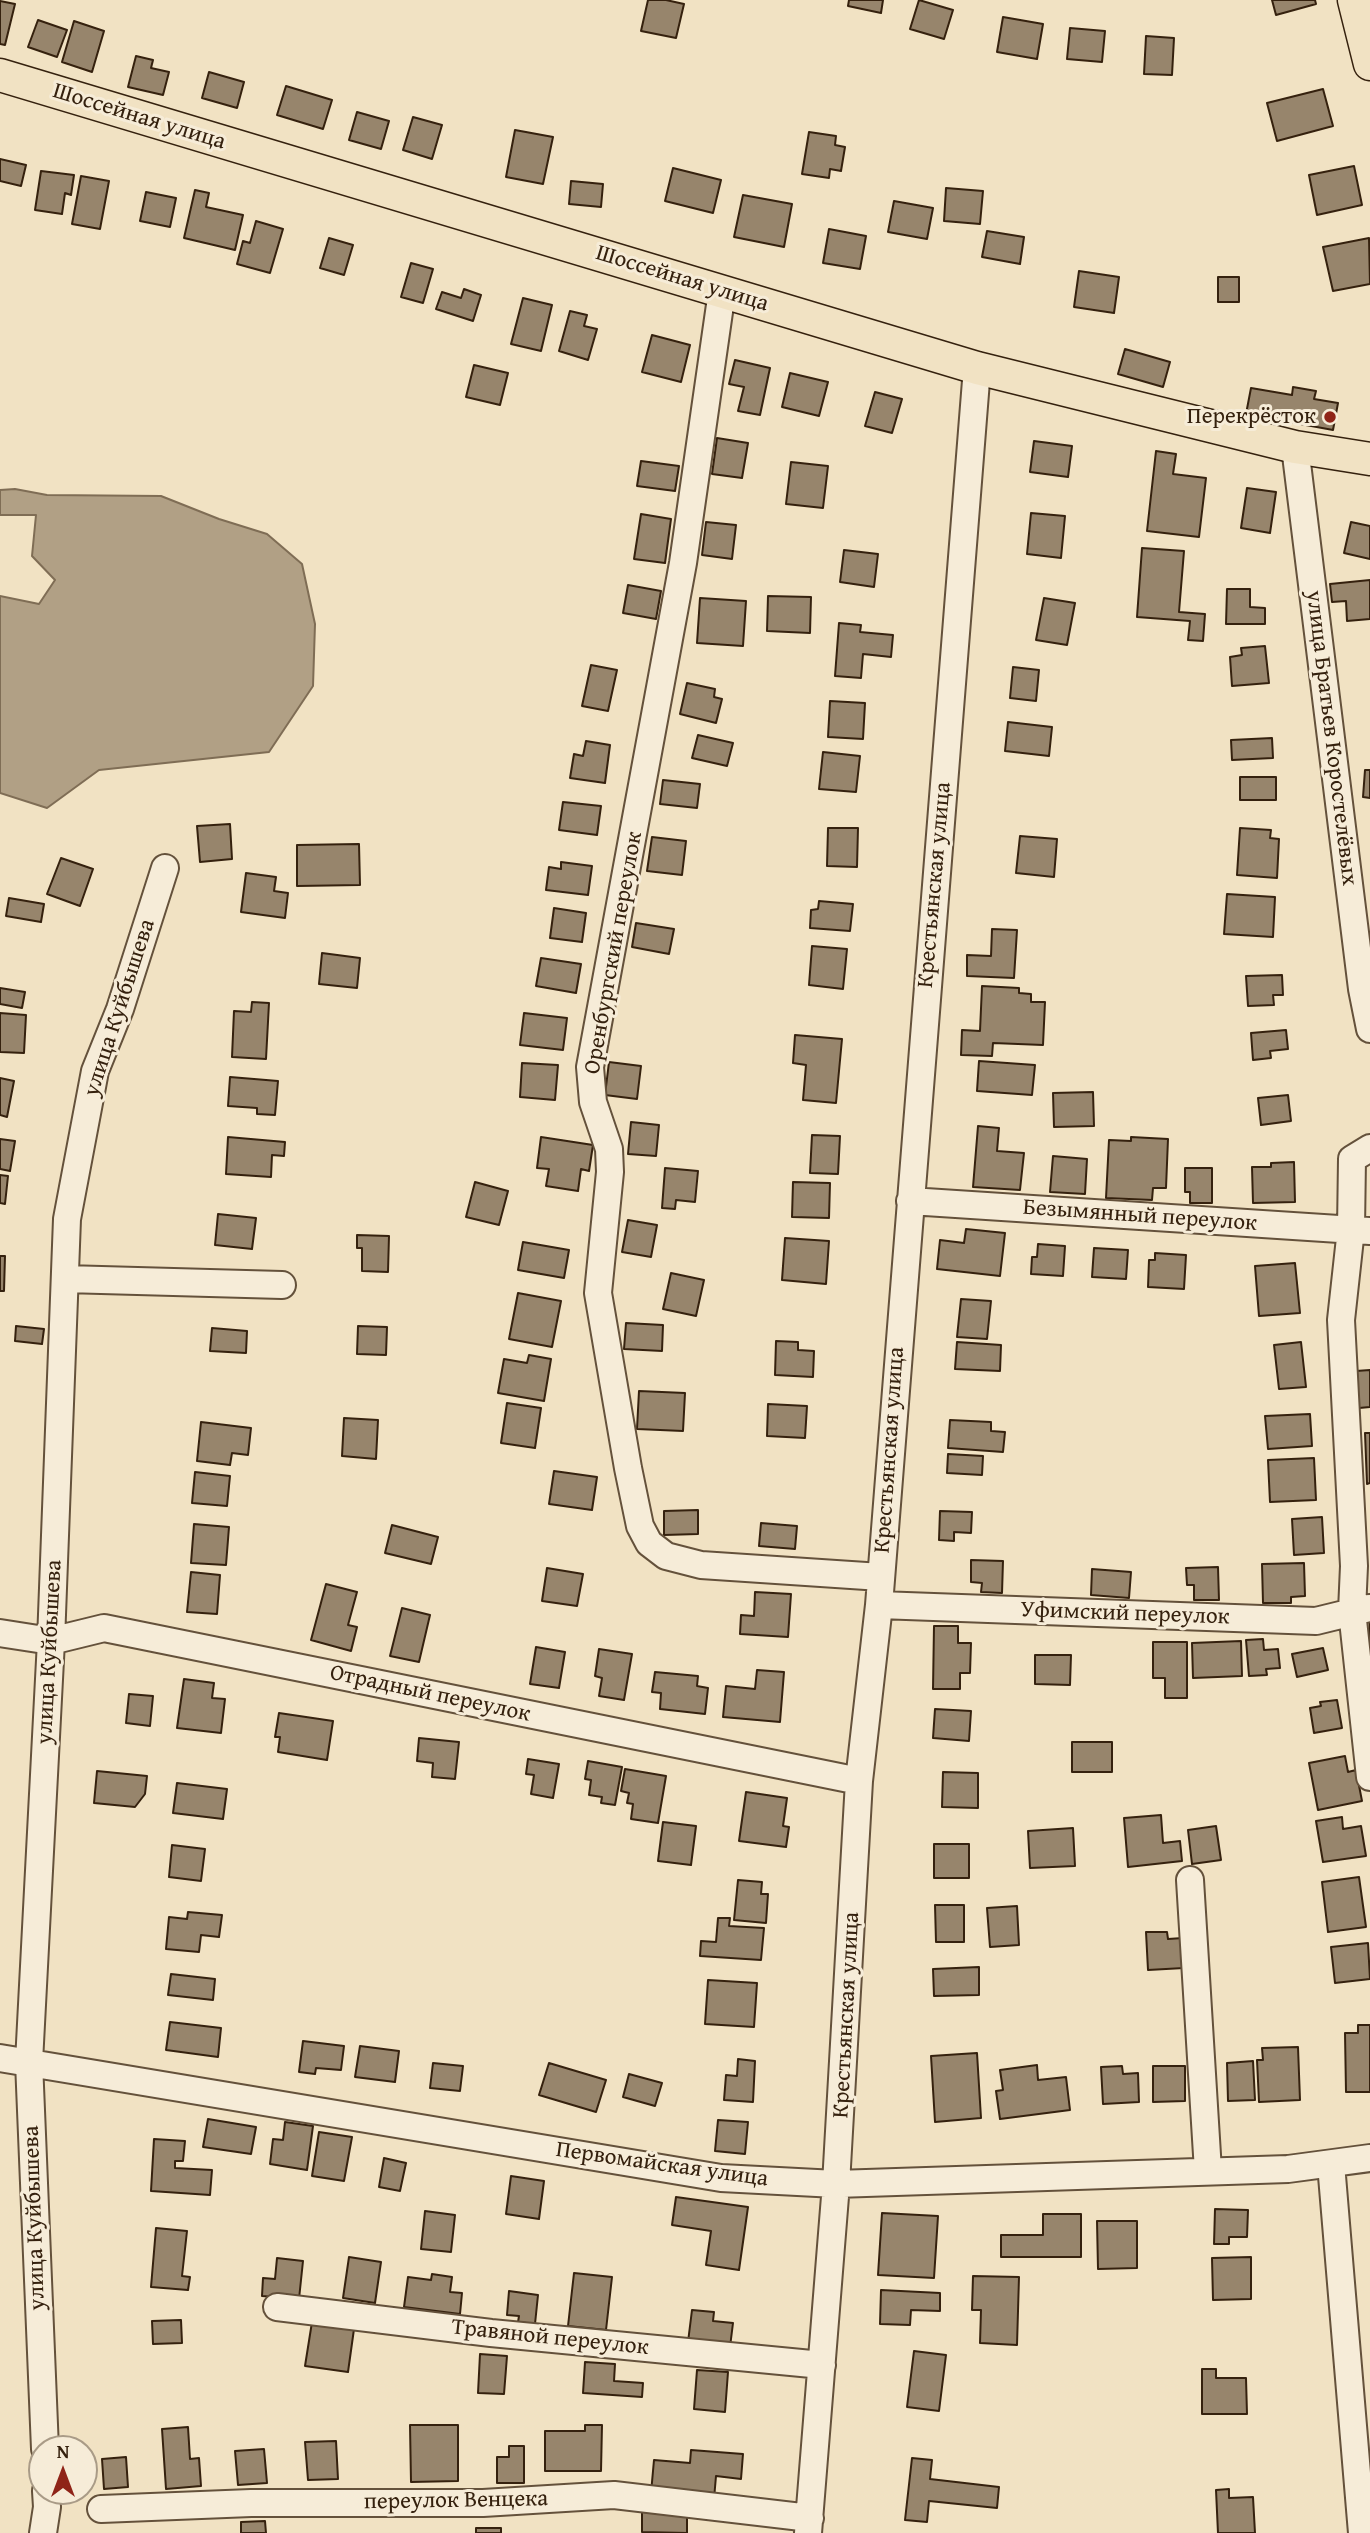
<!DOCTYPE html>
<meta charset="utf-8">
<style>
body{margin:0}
#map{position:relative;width:1370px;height:2533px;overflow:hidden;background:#f1e2c3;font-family:"Gentium Book Plus",serif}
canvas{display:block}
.north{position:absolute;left:28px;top:2435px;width:70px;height:70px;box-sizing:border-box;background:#f6ecd8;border:2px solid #a99b87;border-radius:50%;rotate:0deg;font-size:19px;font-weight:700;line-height:28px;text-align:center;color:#35210e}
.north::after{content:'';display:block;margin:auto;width:24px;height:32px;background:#8f2418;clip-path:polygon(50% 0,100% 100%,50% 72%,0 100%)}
</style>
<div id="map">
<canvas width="1370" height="2533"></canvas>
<div class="north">N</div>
</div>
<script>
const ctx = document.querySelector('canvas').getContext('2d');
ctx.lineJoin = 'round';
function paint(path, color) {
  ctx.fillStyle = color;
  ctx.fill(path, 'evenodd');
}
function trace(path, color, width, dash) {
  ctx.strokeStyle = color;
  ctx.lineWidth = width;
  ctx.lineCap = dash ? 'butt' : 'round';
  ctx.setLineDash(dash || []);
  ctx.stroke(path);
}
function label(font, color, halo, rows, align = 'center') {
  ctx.font = font + ' "Gentium Book Plus",serif';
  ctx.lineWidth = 6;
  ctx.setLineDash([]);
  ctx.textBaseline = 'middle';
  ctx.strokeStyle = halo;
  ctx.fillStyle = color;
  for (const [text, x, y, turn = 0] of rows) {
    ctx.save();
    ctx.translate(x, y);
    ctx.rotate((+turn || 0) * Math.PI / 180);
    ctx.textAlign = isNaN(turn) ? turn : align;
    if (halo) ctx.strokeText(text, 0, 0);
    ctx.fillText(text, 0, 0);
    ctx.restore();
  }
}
const water = new Path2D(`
 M15,489L47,495L161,496L219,519L267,534L302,564L315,624L313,686L269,752L99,770L47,808L0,793V596L39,604L55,580L32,556L36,515H0V490Z`);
paint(water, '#b1a085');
trace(water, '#7f6d55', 2);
const building = new Path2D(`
 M648,0H666L684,4L676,38L641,31Z
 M849,0H883L881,13L848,6Z
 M919,0L953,10L944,39L910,29Z
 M1272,0H1315L1316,4L1276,15Z
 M0,1L15,4L5,45L0,44Z
 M1003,17L1043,24L1037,59L997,52Z
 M38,20L67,30L57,57L28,47Z
 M74,21L104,31L92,72L62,62Z
 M1070,28L1105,31L1102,62L1067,59Z
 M1146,36L1174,38L1172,75L1144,74Z
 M136,56L153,60L151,68L169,72L163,95L128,87Z
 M209,72L244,82L237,108L202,98Z
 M286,86L332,100L323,129L277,115Z
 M1323,89L1333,126L1277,141L1267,103Z
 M357,112L389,121L381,149L349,140Z
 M413,117L442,125L432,159L403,150Z
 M515,130L553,137L543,184L506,177Z
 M809,132L836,136L835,145L845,147L841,171L830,169L829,178L802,174Z
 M0,159L26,165L21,186L0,181Z
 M1354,166L1362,205L1317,215L1309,175Z
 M673,168L721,180L713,213L665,201Z
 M41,171L74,175L71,195L65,193L62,214L35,210Z
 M81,176L109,181L100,229L72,224Z
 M571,181L603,184L601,207L569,204Z
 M946,188L983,191L980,224L944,221Z
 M195,190L209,193L206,207L243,215L235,250L184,238Z
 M146,192L176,198L170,227L140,221Z
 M743,195L792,204L784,247L734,237Z
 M894,201L933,208L927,239L888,232Z
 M256,221L283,229L270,273L237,264L243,241L250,243Z
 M829,229L866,236L860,269L823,263Z
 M987,231L1024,237L1020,264L982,257Z
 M329,238L353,245L344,275L320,268Z
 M1369,238L1370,284L1333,291L1323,247Z
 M411,263L433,269L423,303L401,297Z
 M1079,271L1119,277L1114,313L1074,307Z
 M1218,277H1239V302H1218Z
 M464,289L481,295L473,321L436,309L442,292L461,298Z
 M523,298L552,305L541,351L511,344Z
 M570,311L587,315L584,326L597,329L588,360L559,351Z
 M652,335L690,345L681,382L642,372Z
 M1125,349L1170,362L1163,387L1118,374Z
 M735,360L770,368L760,415L738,411L744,387L729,384Z
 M474,365L508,373L500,405L466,397Z
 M790,373L828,382L819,416L782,407Z
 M1293,387L1316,391L1314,399L1338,403L1333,430L1246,414L1251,388L1292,395Z
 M875,392L902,399L892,433L865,426Z
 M717,438L748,443L742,478L712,474Z
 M1034,441L1072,446L1068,477L1030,472Z
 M1156,451L1176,454L1173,474L1206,478L1199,537L1147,531Z
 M641,461L679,466L675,491L637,486Z
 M791,462L828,466L823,508L786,504Z
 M1247,488L1276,492L1270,533L1241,528Z
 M1031,513L1065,516L1061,558L1027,554Z
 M641,514L671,519L665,563L634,559Z
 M706,522L736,525L732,559L702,555Z
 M1351,522L1370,526V559L1344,553Z
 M1142,548L1184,551L1179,612L1205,614L1203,641L1188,640L1190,621L1137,617Z
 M844,550L878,554L874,587L840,582Z
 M1370,580V619L1347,621L1346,601L1332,602L1330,584Z
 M628,585L661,591L656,619L623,613Z
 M1227,589H1250V607L1265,608V624H1226Z
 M768,596L811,597L810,633L767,631Z
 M700,598L746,601L743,646L697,643Z
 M1044,598L1075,603L1067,645L1036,640Z
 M839,623L861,625L860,632L893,635L891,657L863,654L861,678L835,676Z
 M1265,646L1269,683L1232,686L1230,657L1242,655L1241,648Z
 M591,665L617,670L608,711L582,706Z
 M1013,667L1039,670L1036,701L1010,698Z
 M687,683L715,689L714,697L722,699L716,723L680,714Z
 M830,701L865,703L863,739L828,737Z
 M1008,722L1052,727L1049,756L1005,751Z
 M698,735L733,743L727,766L692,758Z
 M1272,738L1273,758L1232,760L1231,740Z
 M586,741L610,745L605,783L570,778L574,754L583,756Z
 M823,752L860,756L856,792L819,789Z
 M1365,770H1370V798L1363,797Z
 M1240,777H1276V800H1240Z
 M663,780L700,784L697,808L660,804Z
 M563,802L601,806L597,835L559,830Z
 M230,824L232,859L200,862L197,826Z
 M828,828H858L857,867L827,866Z
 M1240,828L1271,830L1270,838L1279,839L1277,878L1237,875Z
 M1020,836L1057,839L1054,877L1016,873Z
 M652,837L686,841L682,875L647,871Z
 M359,844L360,885L297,886V845Z
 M61,858L93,869L80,906L47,894Z
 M561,862L592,866L588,895L546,890L549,867L561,869Z
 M246,873L276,877L274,891L288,893L285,918L241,912Z
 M1227,894L1275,897L1273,937L1224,934Z
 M9,898L44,904L41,922L6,916Z
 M819,901L853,904L850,931L810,928L811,910L818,909Z
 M554,908L586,913L582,942L550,938Z
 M636,923L674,929L669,954L632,947Z
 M992,929L1017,930L1014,978L967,976V955L991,956Z
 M812,946L847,949L843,989L809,985Z
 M322,953L360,958L357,988L319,984Z
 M541,958L581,964L576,993L536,986Z
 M1282,975L1283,995H1273L1274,1005L1248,1006L1246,976Z
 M982,986L1019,988V993L1031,994V1002H1045L1043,1045L993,1043L992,1056L961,1055L962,1030L980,1031Z
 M0,988L25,992L22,1008L0,1004Z
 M252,1002L269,1003L266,1059L232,1057L234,1011L251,1012Z
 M0,1013L26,1015L24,1053L0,1052Z
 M524,1013L567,1018L563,1050L520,1045Z
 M1286,1030L1288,1049L1270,1051L1271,1058L1253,1060L1251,1033Z
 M795,1035L842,1039L836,1103L803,1100L806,1065L793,1063Z
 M979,1061L1035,1065L1032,1095L977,1091Z
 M609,1062L641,1066L637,1099L605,1095Z
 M522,1063L558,1065L555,1100L520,1097Z
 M230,1077L278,1081L275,1115L257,1114V1108L228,1106Z
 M0,1078L14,1081L7,1117L0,1115Z
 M1093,1092L1094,1126L1054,1127L1053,1093Z
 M1288,1095L1291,1121L1261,1125L1258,1098Z
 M631,1122L659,1125L656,1156L628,1154Z
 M978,1126L999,1128L997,1151L1024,1153L1020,1190L973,1187Z
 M812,1135L840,1136L838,1174L810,1173Z
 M228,1137L285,1142L284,1156L272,1155L271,1177L226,1174Z
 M541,1137L593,1145L589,1171L581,1169L578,1191L546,1186L549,1169L537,1168Z
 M1131,1137L1168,1139L1166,1188H1153L1152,1200L1106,1198L1109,1140L1131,1141Z
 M0,1139L15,1141L10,1171L0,1169Z
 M1053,1156L1087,1159L1085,1194L1050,1192Z
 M1294,1162L1295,1202L1253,1203L1252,1167H1271V1163Z
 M665,1168L698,1171L695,1202L676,1200L675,1209L662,1208Z
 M1185,1168H1212V1203H1190V1192H1185Z
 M0,1175L8,1176L5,1204L0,1203Z
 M475,1182L508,1191L499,1225L466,1217Z
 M793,1182L830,1183L829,1218L792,1217Z
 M218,1214L256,1218L252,1249L215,1245Z
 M628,1220L657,1225L651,1257L622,1252Z
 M966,1229L1005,1233L1000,1276L937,1269L940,1240L964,1243Z
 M357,1235L389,1236L388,1272L362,1271V1248H357Z
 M785,1238L829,1241L826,1284L782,1280Z
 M523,1242L569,1250L564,1278L518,1270Z
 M1038,1244L1065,1246L1063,1276L1031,1274L1032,1257H1037Z
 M1094,1248L1128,1250L1126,1279L1092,1277Z
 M1155,1253L1186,1255L1184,1289L1148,1287L1149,1260H1155Z
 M0,1256H5L4,1291H0Z
 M1295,1263L1300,1313L1259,1316L1255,1266Z
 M671,1273L704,1280L696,1316L663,1309Z
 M518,1293L561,1301L552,1347L509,1339Z
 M961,1299L991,1301L987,1339L957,1337Z
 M626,1323L663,1325L662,1351L624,1349Z
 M16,1326L44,1329L42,1344L15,1341Z
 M358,1326L387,1327L386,1355L357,1354Z
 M212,1328L247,1331L246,1353L210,1351Z
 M776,1341L798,1342V1350L814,1351L813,1377L775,1375Z
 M957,1342L1001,1345L1000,1371L955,1369Z
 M1301,1342L1306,1387L1279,1389L1274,1345Z
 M529,1355L551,1359L544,1401L498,1393L504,1359L527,1363Z
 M1370,1370V1407L1359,1408L1356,1371Z
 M639,1391L685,1393L683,1431L637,1429Z
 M507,1403L541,1408L535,1448L501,1443Z
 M768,1404L807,1406L805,1438L767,1436Z
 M1310,1414L1312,1446L1268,1449L1265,1416Z
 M344,1418L378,1420L376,1459L342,1456Z
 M950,1420L991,1422V1431L1005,1432L1003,1452L948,1448Z
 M201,1422L251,1428L248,1455L232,1453L230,1465L197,1461Z
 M1365,1433H1370V1483L1367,1484Z
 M948,1454L983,1456L982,1475L947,1473Z
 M1314,1458L1316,1500L1270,1502L1268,1460Z
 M554,1471L597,1477L592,1510L549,1504Z
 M195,1472L230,1476L227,1506L192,1503Z
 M698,1510V1534L664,1535V1511Z
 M940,1511L972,1512L971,1533L954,1532V1541L939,1540Z
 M1322,1517L1324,1553L1294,1555L1292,1519Z
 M761,1523L797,1526L795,1549L759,1546Z
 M194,1524L229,1527L226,1565L191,1563Z
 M392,1525L438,1537L431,1564L385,1553Z
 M971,1560L1003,1561L1002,1593L981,1592L982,1583L971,1582Z
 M1304,1563L1305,1596L1291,1597V1603H1263L1262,1564Z
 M1218,1567L1219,1600H1194V1585H1187L1186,1568Z
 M547,1568L583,1574L577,1606L542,1601Z
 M1092,1569L1131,1572L1129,1598L1091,1595Z
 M191,1572L220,1575L217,1614L187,1612Z
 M326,1584L357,1592L348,1625L357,1627L351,1651L311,1640Z
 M755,1592L791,1594L788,1637L740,1634L741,1615L754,1616Z
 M402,1608L430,1615L419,1662L390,1656Z
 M1370,1620V1686L1362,1621Z
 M934,1626H958V1643H971L970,1673H960V1689H933Z
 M1263,1639L1264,1650L1278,1649L1280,1668L1266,1669L1267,1675L1249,1676L1246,1640Z
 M1241,1641L1242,1676L1193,1678L1192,1643Z
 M1153,1642H1187V1698H1165V1678H1153Z
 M536,1647L565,1652L559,1688L530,1684Z
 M1323,1648L1328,1670L1297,1677L1292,1654Z
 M599,1649L632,1654L624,1700L599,1696L602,1678L595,1676Z
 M1035,1655H1071L1070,1685L1035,1684Z
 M757,1670L784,1672L780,1722L723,1717L726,1686L755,1689Z
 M655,1672L698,1676L697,1686L708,1688L705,1714L660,1709L661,1693L652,1692Z
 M184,1679L214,1683L212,1698L225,1699L221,1733L177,1728Z
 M129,1694L153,1696L150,1726L126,1723Z
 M1337,1700L1342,1728L1314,1733L1310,1708L1321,1706L1320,1702Z
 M935,1709L971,1711L969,1741L933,1738Z
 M279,1713L333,1721L327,1760L278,1752L280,1737H275Z
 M419,1738L459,1742L455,1779L432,1777L433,1763L417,1761Z
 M1072,1742H1112V1772H1072Z
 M1345,1756L1348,1772L1356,1770L1362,1801L1318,1810L1309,1763Z
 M528,1759L559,1764L553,1798L531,1794L534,1775L526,1774Z
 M588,1761L622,1767L615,1805L601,1803L602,1797L589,1795L591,1780L585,1779Z
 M625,1769L666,1776L658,1823L631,1819L633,1804L627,1803L629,1793L621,1791Z
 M97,1771L147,1776L145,1794L135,1807L94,1803Z
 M943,1772L978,1773V1808L942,1807Z
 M177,1783L227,1789L223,1819L173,1813Z
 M746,1792L787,1798L783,1826L789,1827L786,1847L739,1841Z
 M1161,1815L1163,1843L1180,1841L1182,1861L1128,1867L1124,1818Z
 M1342,1817L1343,1829L1361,1826L1366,1856L1323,1862L1316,1821Z
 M663,1822L696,1826L691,1865L658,1861Z
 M1216,1826L1221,1860L1192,1864L1188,1830Z
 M1073,1828L1075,1866L1030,1868L1028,1831Z
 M934,1844H969V1878H934Z
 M172,1845L205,1849L201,1881L169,1877Z
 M1359,1877L1366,1927L1328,1932L1322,1882Z
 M738,1880L762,1882L761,1894H768L766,1923L734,1920Z
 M935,1905H964V1942H936Z
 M1017,1906L1019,1945L990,1947L987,1908Z
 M188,1912L222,1915L219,1937L201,1935L199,1952L166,1949L169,1917L187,1919Z
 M718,1918H730L729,1926L764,1928L761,1960L700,1956L701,1941L716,1942Z
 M1146,1932H1167L1168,1939L1183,1938L1184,1968L1148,1970Z
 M1368,1943L1370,1979L1335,1983L1331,1947Z
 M979,1967V1995L934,1996L933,1969Z
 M171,1974L215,1979L213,2000L168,1995Z
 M708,1980L757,1983L754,2027L705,2024Z
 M170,2022L221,2028L218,2057L166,2050Z
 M1358,2025H1370V2092H1346L1345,2033H1358Z
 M303,2041L344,2046L341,2070L316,2068L315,2074L299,2072Z
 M360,2046L399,2051L395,2082L355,2077Z
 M1298,2047L1300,2100L1259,2102L1257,2060H1263L1262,2048Z
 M977,2053L981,2118L935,2122L931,2056Z
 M738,2059L755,2061L753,2102L724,2100L726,2075L737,2076Z
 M1253,2061L1255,2100L1228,2101L1227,2063Z
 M433,2063L463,2066L460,2091L430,2088Z
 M549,2063L606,2080L596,2112L539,2095Z
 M1037,2065L1038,2080L1066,2077L1070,2110L1000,2119L996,2091L1003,2090L1000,2070Z
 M1122,2066L1123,2074L1138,2073L1139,2102L1103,2104L1101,2067Z
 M1153,2066H1185V2101L1153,2102Z
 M629,2074L662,2083L655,2106L623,2097Z
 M208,2119L256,2127L251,2154L203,2147Z
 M718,2120L748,2122L745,2154L715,2151Z
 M285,2122L313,2126L307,2170L270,2164L273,2139L283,2140Z
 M319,2132L352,2137L344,2181L312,2176Z
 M154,2139L185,2141L183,2161H175V2168L212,2170L210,2195L151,2191Z
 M384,2158L406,2163L400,2191L379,2187Z
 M511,2176L544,2181L539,2219L506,2214Z
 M676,2197L748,2207L739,2270L706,2265L711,2231L672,2225Z
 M1215,2209L1248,2210L1247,2237H1229V2244H1214Z
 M425,2211L455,2215L451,2252L421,2249Z
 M882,2213L938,2216L934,2278L878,2275Z
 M1043,2214H1081V2257H1001V2235H1043Z
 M1097,2221H1137V2268L1098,2269Z
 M156,2228L187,2231L182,2276L190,2277L188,2290L151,2287Z
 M349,2257L381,2262L375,2303L343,2298Z
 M1251,2257V2299L1213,2300L1212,2258Z
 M277,2258L303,2261L299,2299L262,2296L263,2278L275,2279Z
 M574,2273L612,2277L606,2330L568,2326Z
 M432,2274L452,2277L450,2292L462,2293L460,2314L404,2307L408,2277L431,2280Z
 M973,2276L1019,2277L1017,2345L980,2343L981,2310H972Z
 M881,2290L940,2293V2311L911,2310L910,2325L880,2324Z
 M509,2291L538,2295L535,2324L518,2322L519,2316L507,2315Z
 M692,2310L714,2312L713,2321L733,2323L730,2347L688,2342Z
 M181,2320L182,2343L153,2344L152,2321Z
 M312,2322L354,2329L348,2372L305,2366Z
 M914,2351L946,2355L939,2411L907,2407Z
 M480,2354L507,2356L504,2394L478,2393Z
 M585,2362L615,2364L614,2381L643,2383L642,2397L583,2393Z
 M1202,2369H1216V2378H1246L1247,2414H1202Z
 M697,2370L728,2372L725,2412L694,2409Z
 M410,2425H458V2481L411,2482Z
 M585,2425H602L601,2471H545V2431H585Z
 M188,2427L190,2459L199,2458L201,2486L166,2489L162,2429Z
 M336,2441L338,2479L308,2480L305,2442Z
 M509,2446H524V2483H497V2457H509Z
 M264,2449L267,2483L238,2485L235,2451Z
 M691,2450L743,2454L741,2479L716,2476L714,2499L651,2493L654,2460L690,2463Z
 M126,2457L128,2487L104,2489L102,2459Z
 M912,2458L932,2460L930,2479L999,2487L997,2508L929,2501L927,2522L905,2520Z
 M1229,2489V2498L1253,2497L1255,2533H1218L1216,2490Z
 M642,2508L687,2509V2533L642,2532Z
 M265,2521L266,2533H241V2522Z
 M476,2528H501V2533H476Z`);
paint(building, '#97856c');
trace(building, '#35210e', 2);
const minor = new Path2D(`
 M722,291L683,563L590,1067L593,1102L609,1149L610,1172L598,1293L628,1468L640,1526L649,1543L666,1556L701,1565L881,1577
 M1295,447L1362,989L1370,1029
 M1370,1148L1352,1159L1351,1229L1341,1320L1354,1566L1352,1611L1370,1777
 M910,1201L1370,1231
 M65,1279L282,1285
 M879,1605L1316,1621L1369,1608
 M0,1633L51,1641L104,1628L859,1781
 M1190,1880L1208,2171
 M0,2058L721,2178L836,2184L1288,2169L1370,2158
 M1331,2164L1362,2533
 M277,2307L491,2333L822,2365
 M45,2449L29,2062L51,1641L67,1219L95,1071L120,1009L165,868
 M101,2509L251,2503H483L614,2495L810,2518
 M43,2533L47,2507L46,2491
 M808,2533L836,2184L859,1781L879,1605L977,368`);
const major = new Path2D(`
 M1354,0L1370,64
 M0,75L977,368L1295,447L1370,459`);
trace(minor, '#64513b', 30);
trace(major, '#35210e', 35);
trace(minor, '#f6ecd8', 26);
trace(major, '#f1e2c3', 32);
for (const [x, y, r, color] of [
 [1330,417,7,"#8f2418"]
]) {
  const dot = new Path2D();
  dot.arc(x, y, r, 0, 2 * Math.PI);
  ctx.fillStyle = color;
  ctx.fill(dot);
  trace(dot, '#f6ecd8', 2.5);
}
label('23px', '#35210e', '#f6ecd8', [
 ["Шоссейная улица",139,117,17],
 ["Шоссейная улица",682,279,17],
 ["улица Братьев Коростелёвых",1331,738,83],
 ["Крестьянская улица",935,885,-85],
 ["Оренбургский переулок",614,953,-80],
 ["улица Куйбышева",120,1008,-72],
 ["Безымянный переулок",1140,1216,4],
 ["Крестьянская улица",890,1450,-86],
 ["Уфимский переулок",1125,1614,2],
 ["улица Куйбышева",50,1652,-87],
 ["Отрадный переулок",430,1694,12],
 ["Крестьянская улица",847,2015,-87],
 ["Первомайская улица",662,2165,8],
 ["улица Куйбышева",35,2218,-92],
 ["Травяной переулок",550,2338,6],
 ["переулок Венцека",456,2501,-1]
]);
label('23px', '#35210e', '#f6ecd8', [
 ["Перекрёсток",1316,417]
], 'right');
</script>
